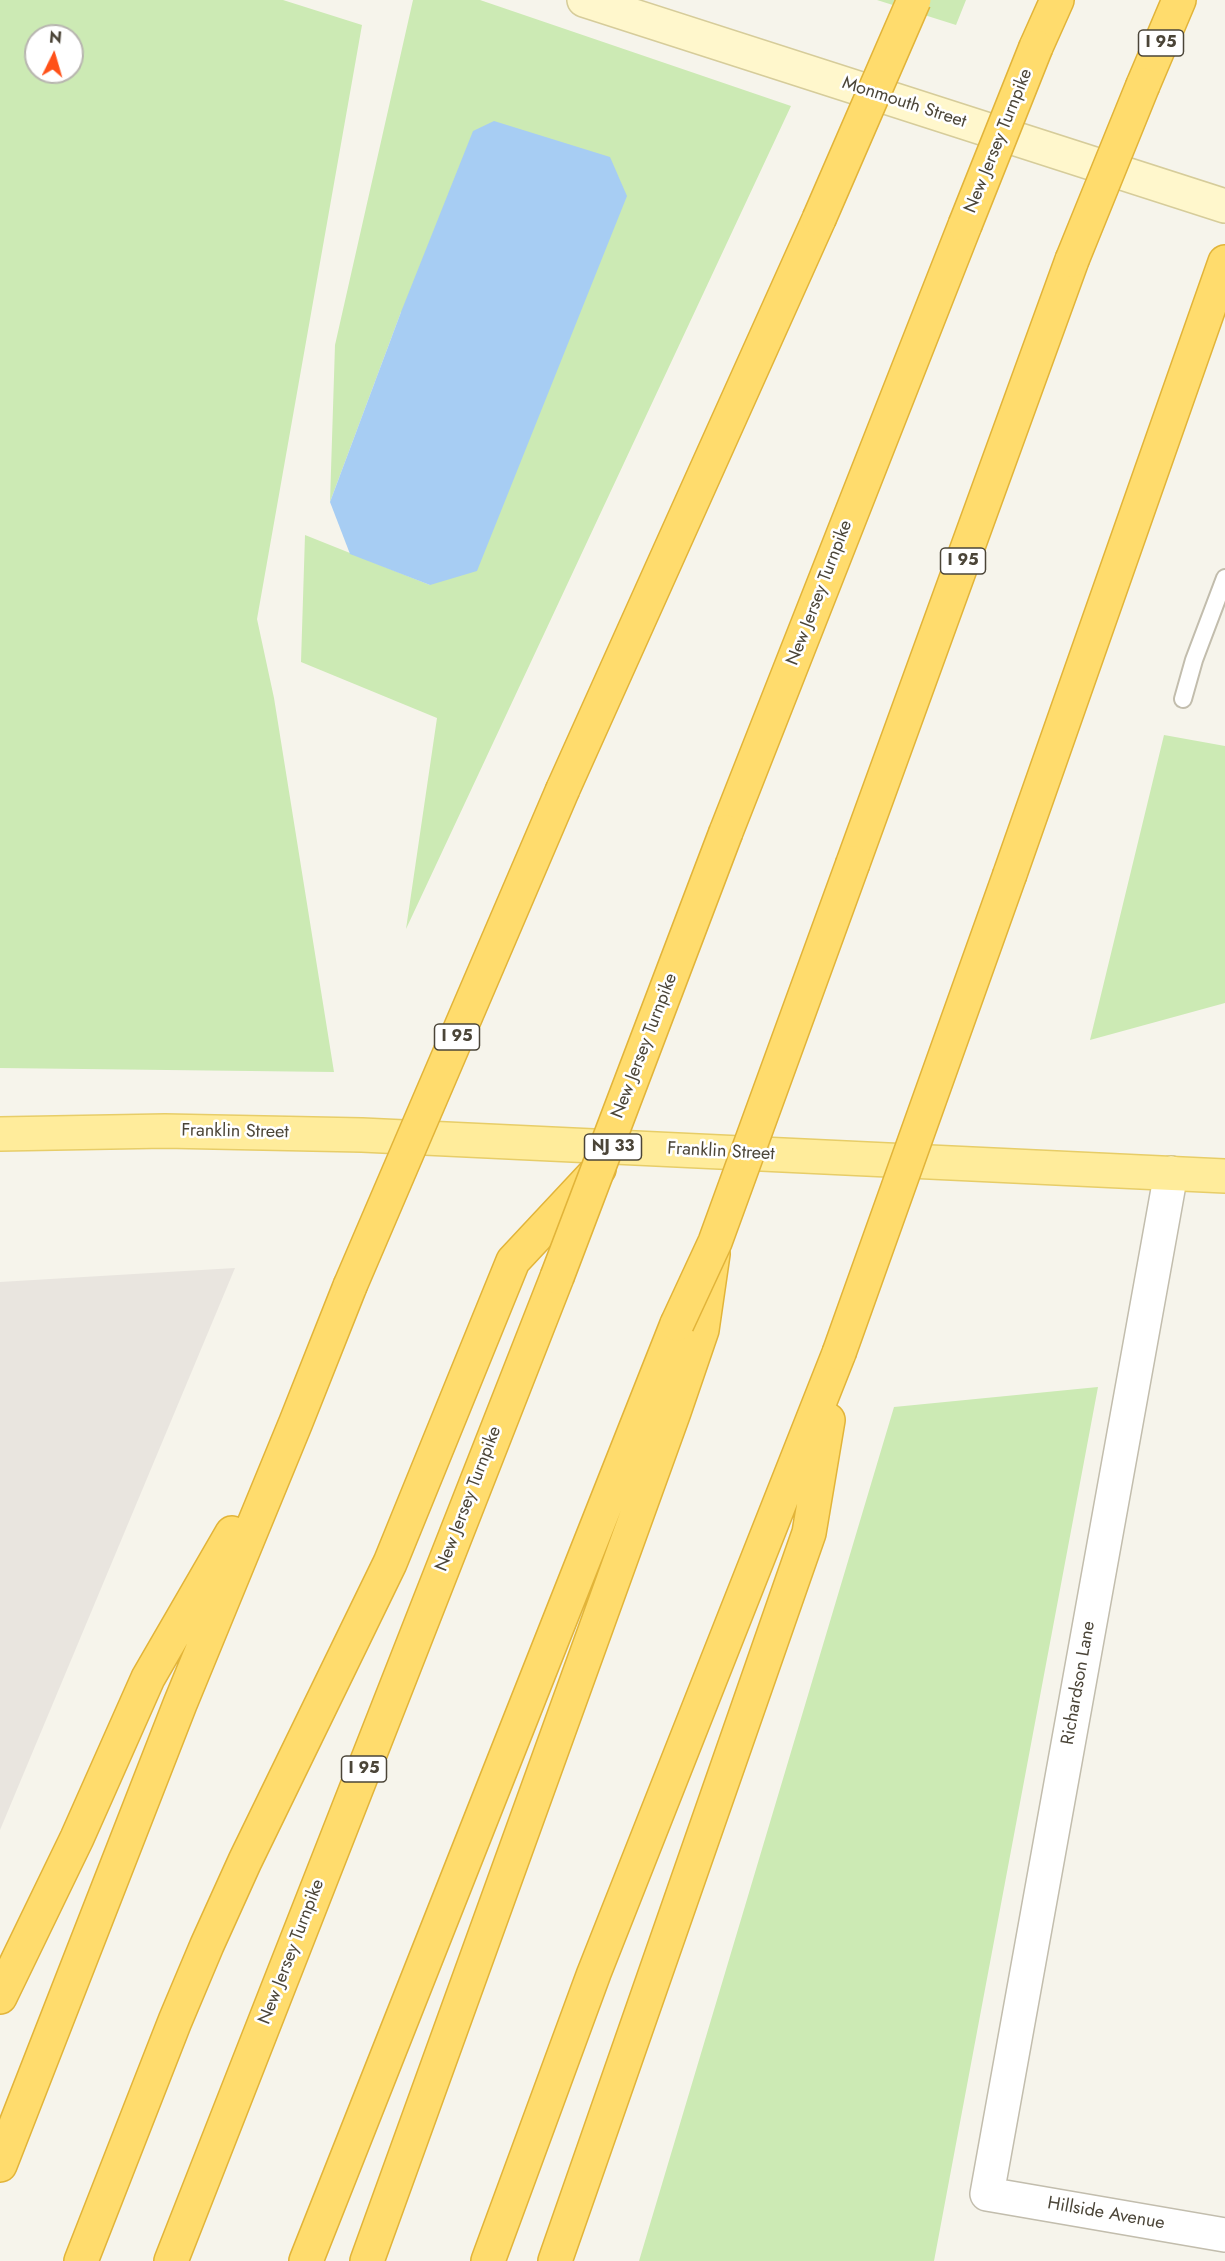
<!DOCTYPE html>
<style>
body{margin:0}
#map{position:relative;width:1225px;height:2261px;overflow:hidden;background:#f6f4eb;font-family:Jost,sans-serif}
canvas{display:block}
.north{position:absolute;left:24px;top:24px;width:60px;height:60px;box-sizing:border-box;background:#fff;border:2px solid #b7b5af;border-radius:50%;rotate:5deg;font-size:16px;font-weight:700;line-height:24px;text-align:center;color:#4b4538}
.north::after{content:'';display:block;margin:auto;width:21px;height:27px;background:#ff5119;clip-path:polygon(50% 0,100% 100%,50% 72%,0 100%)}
</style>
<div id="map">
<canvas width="1225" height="2261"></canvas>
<div class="north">N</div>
</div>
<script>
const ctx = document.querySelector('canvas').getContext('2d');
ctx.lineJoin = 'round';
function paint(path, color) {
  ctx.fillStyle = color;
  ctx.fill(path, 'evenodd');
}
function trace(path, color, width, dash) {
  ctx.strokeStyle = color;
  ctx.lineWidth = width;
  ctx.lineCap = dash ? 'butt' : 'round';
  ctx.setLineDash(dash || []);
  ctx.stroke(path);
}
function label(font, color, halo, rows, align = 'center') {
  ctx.font = font + ' Jost,sans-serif';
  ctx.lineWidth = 5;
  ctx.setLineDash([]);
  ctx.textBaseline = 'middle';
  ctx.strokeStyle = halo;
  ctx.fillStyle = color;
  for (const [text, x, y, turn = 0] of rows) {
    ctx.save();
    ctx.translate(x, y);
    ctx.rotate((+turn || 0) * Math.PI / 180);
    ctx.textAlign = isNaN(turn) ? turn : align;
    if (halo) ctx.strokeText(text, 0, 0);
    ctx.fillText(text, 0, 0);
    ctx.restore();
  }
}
paint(new Path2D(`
 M235,1268L0,1830V1282Z`), '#e9e5df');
paint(new Path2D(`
 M0,0H283L362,25L257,619L274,698L334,1072L0,1068ZM36,36H72V72H36Z
 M413,0H480L791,106L406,929L437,718L301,662L305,535L430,585L401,312L330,502L335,345Z
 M877,0H966L956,25Z
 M1164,735L1225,746V1003L1090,1040Z
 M1098,1387L934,2261H639L894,1407Z`), '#cceab4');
paint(new Path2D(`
 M494,121L610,157L627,196L477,571L430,585L350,554L330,502L401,312L473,131Z`), '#a7cdf3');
const lane = new Path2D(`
 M1183,699L1194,660L1225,578`);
const street = new Path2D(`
 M1171,1173L987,2194L1225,2235`);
const secondary = new Path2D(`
 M584,0L1225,206`);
const primary = new Path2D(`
 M0,1134L165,1131L362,1135L1225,1176`);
const highway = new Path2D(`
 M1036,47L1057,0
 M1143,85L1179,0
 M563,789L819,219
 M726,832L965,225
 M853,863L1072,260
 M1010,874L1225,262
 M0,1997L77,1838L148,1678L232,1533
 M0,2165L180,1704L296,1422L350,1286
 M81,2261L175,2021L207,1945L245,1861L390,1563L513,1261L599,1169
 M171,2261L557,1277
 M306,2261L677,1324
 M367,2261L674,1412L702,1330L713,1254
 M488,2261L594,1973L839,1353
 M555,2261L809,1533L828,1420`);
trace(lane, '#c2bdad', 20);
trace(street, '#c2bdad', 36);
trace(secondary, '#d6cc9a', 36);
trace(primary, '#e7cd68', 36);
trace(highway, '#e2b439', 36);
trace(lane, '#fff', 16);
trace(street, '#fff', 33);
trace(secondary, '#fff7cc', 33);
trace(primary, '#ffec9b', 33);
trace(highway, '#ffdc6d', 33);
const highwayBridge = new Path2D(`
 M819,219L914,0
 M965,225L1036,47
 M1072,260L1143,85
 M557,1277L726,832
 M350,1286L563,789
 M677,1324L715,1242L853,863
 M839,1353L1010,874`);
trace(highwayBridge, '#e2b439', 36, []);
trace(highwayBridge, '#ffdc6d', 33);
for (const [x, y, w] of [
 [1161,43,45],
 [963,561,45],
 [457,1037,45],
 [613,1147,57],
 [364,1769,45]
]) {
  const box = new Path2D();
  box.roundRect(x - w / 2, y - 13, w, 26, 4.5);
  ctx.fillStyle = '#fff';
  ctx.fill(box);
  trace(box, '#4b4538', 1.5);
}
label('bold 16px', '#4b4538', null, [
 ["I 95",1161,43],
 ["I 95",963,561],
 ["I 95",457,1037],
 ["NJ 33",613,1147],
 ["I 95",364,1769]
]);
label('18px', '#4b4538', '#fff', [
 ["Monmouth Street",904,103,18],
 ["New Jersey Turnpike",999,141,-68],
 ["New Jersey Turnpike",820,593,-69],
 ["New Jersey Turnpike",645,1046,-69],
 ["Franklin Street",235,1132,1],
 ["Franklin Street",721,1152,3],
 ["New Jersey Turnpike",469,1499,-69],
 ["Richardson Lane",1079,1683,-80],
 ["New Jersey Turnpike",292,1952,-69],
 ["Hillside Avenue",1106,2214,10]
]);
</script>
